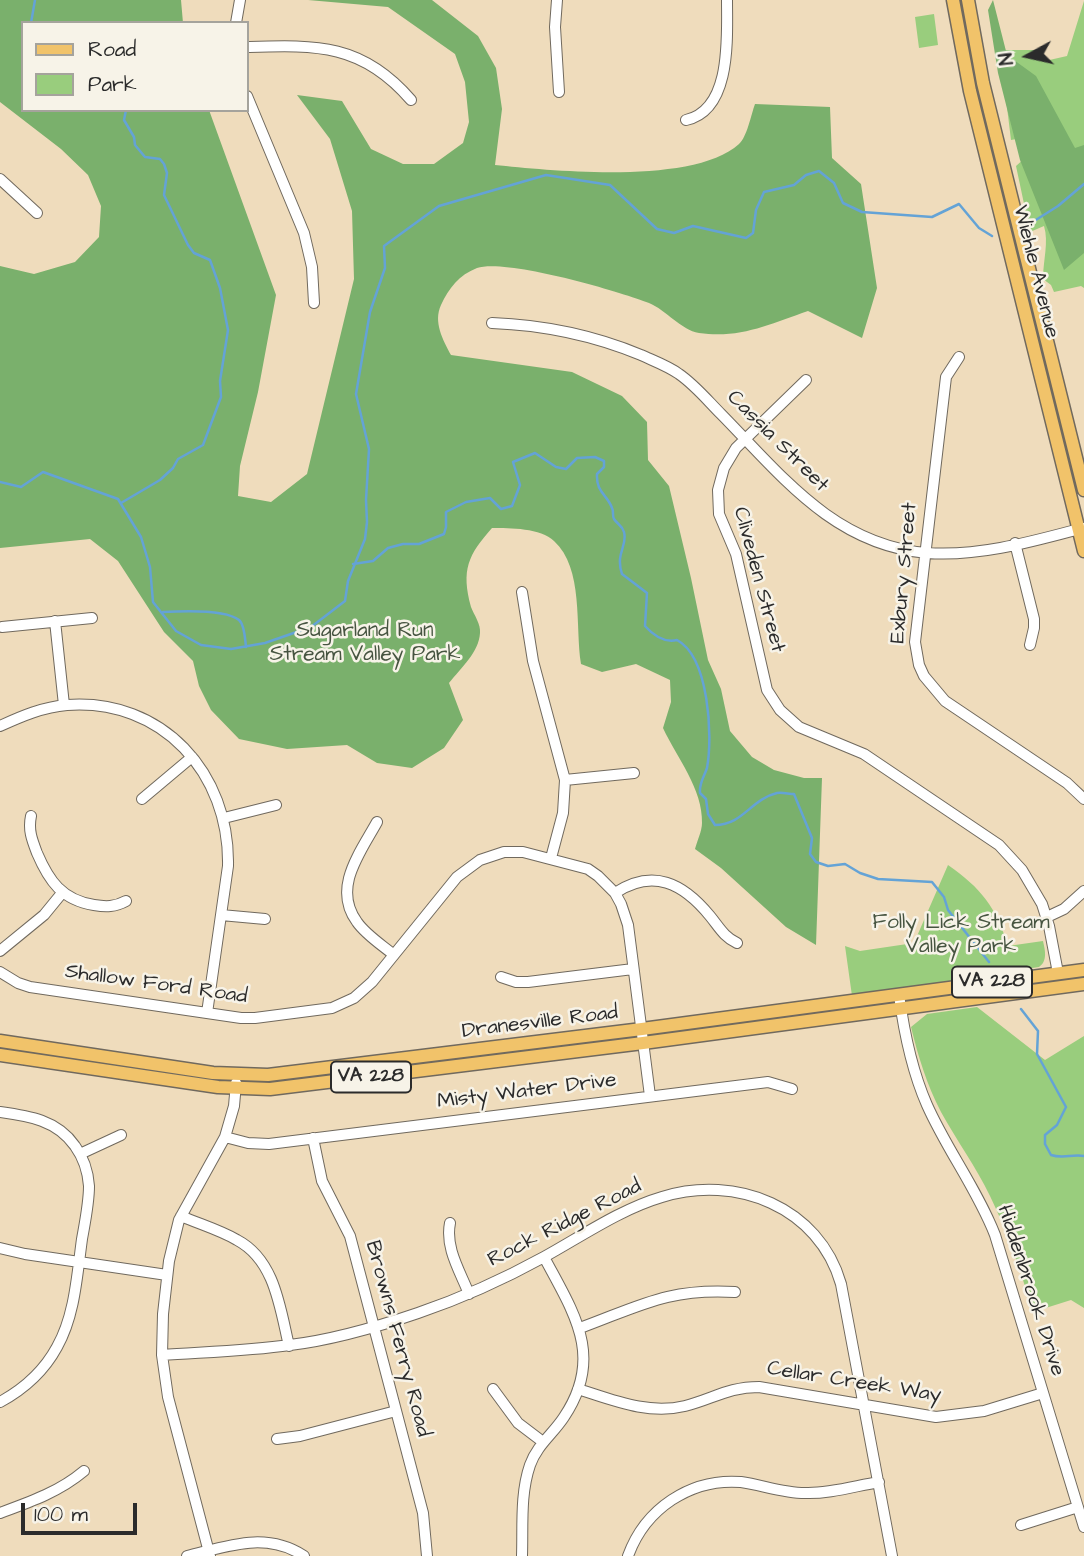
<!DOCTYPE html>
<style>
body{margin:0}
#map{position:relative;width:1084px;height:1556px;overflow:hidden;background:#efdcbc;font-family:"Architects Daughter",sans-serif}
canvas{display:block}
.legend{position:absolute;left:21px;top:21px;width:228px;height:91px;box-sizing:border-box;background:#f7f3e8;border:2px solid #a5a39c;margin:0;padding:9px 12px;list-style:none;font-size:21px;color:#2b2b2b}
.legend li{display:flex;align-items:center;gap:14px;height:35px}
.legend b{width:35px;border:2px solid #a5a39c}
.north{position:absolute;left:993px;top:21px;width:70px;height:70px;-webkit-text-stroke:5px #f7f3e8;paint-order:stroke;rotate:262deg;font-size:19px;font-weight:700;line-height:28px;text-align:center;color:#2b2b2b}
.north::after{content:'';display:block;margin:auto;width:24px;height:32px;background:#2b2b2b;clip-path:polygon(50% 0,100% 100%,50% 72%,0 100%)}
.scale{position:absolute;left:21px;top:1503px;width:116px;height:32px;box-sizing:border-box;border:4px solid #2b2b2b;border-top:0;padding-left:9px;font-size:21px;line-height:24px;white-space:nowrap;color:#2b2b2b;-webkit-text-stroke:5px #f7f3e8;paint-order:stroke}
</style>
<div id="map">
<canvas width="1084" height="1556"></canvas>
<ul class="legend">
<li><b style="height:9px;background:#f1c36a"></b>Road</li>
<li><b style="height:19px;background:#99cd7d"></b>Park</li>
</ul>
<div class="north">N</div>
<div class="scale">100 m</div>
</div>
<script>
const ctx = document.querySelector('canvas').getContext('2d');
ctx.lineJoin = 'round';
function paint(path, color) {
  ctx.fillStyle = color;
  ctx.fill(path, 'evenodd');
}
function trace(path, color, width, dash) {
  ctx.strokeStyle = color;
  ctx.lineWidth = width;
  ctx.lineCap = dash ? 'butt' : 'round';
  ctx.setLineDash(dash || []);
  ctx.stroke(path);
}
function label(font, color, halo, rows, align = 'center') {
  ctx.font = font + ' "Architects Daughter",sans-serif';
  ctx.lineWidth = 5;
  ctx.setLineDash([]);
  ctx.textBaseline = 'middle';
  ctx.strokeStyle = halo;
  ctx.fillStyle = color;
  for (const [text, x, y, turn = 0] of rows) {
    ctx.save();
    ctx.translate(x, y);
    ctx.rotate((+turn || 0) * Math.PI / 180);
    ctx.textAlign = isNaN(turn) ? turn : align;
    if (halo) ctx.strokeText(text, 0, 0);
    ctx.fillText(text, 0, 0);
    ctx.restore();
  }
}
paint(new Path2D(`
 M1084,1V288L1081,286L1054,292L1051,285L1043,279C1043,261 1049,242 1044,226L1030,232L1016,166L1026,157L1022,138L1011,140L1000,50H1038L1045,61L1067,56Z
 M934,14L938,45L919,48L915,17Z
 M948,865C981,888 996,907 1008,946L1043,941C1045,950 1048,961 1039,967L965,978L968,985L853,1003L845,946L860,951L914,943Z
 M977,1007L1045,1060L1084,1036V1308L1071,1300L1033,1312C1021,1272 1008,1233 990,1196C976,1167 957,1141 941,1112C927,1085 918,1056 911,1027L927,1014Z`), '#99cd7d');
paint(new Path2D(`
 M0,0H181L183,23H23V110H209L276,295L258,392L240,466L238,496L271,502L307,474L354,279L352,211L330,139L297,95L342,101L371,149L403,164H434L463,143L469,122L465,82L455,54L388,7L308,0H432L478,36L496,68L502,109L495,165C554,171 694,185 739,144C747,137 751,115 755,104L830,107L832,158L861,184L877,288L862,338L808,311C770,324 740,339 699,333C681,330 666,310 649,303C619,291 505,258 477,268C459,275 449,288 441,305C433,322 443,340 451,355L572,372L622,396L647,422L648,460L669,486L691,578L708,660L721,689L730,731L752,757L774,770L804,778H822L816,945L786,927L721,868L695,849C697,841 702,831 702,823C703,789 677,758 663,728L671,702L670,680L636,664L602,672L581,664C575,627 584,568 554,541C541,528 510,528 492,528C468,555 461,570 471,607C474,615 481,624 480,633C479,652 461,668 449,683L463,720L444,748L412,768L377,763L347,745L287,749L239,739L211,710L199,686L193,661L164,632L118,561L90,539L0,548V266L34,274L75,262L99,237L101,206L88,175L61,149L0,102Z
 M993,0L1007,55L1036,76L1075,148L1084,145V253L1064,270L1020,160L998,73L988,10Z`), '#7ab06c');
trace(new Path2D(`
 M31,23L35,0
 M1031,223L1058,206L1084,184
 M0,482L21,487L43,472L118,499L141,537L150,567L153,602L176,631L201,645L231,649L265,643L311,627L345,601L348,581L365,539L367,522L366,500L369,449L356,394L370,312L385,268L384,246L439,206L546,175L610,185L657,229L674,233L693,226L746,238L753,233L756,210L764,192L794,185L806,175L819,171L834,183L843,203L862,212L932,217L959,204L979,228L992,236
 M121,503L160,480L173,468L178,459L203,445L221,397L220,381L228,330L220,288L210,260L194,253L188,245L164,195L167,173L164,164L160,159L145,157L135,145L134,137L124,120L126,110
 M353,564L373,561L388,548L403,544H419L444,534L446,527V512L466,502L490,498L501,509L512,506L520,485L513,462L535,453L556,467L566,469L577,458L595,457L604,461V467L597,474C596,493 607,494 612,508C614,511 612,516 614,519C617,524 622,525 624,532C628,546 615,553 622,574L647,593L645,626C653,635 664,643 677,640C709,657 713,736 707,768C704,777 699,783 700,793L706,799L708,814L715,825C743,825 751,799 777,793C782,792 789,794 794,794L812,838L810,854L816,862L828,866L845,864L860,873L878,879L932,882L944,897L948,910L989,962
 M163,612C180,611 225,609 239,620C245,625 245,640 246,647
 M1021,1009L1038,1031L1037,1054L1066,1107L1057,1125L1045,1135V1144L1051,1155C1063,1159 1072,1154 1084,1156`), '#64a3d6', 2.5);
const minor = new Path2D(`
 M557,0L555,27L559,92
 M236,23L240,0
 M247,47C316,45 362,43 411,100
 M247,96L304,233L312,267L314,303
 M686,120C732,110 727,37 727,0
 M0,179L37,213
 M492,323C544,325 593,335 641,355C654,361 668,366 679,374C695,385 708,401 721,414C782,476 834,545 927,553C979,557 1034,541 1083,528
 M959,357L946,377L915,642L919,665L924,676L945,701L1067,783L1084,799
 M806,380L736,448L724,468L718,490L719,514L736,554L767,690L780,710L799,727L864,754L999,845L1022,870L1042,904L1049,926L1058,973
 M1015,543L1034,619V628L1030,645
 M522,592L533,661L565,780L563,813L551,858
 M55,621L64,705
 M2,627L92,618
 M0,726C22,716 43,707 67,705C162,698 230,773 228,866L207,1013
 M565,780L634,773
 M142,799L192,757
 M31,816C28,830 32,840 37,853C49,881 62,900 94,905C106,907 115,907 126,901
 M224,818L276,805
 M377,822C360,853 332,888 357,922C366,935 382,945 394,955
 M615,893C653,868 683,883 710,916C719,927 724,937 737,943
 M221,915L265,919
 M1047,917L1064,909L1084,891
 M0,951L44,915L62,893
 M0,972L18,983L30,987L241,1018H255L332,1008L354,998L372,982L457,877L480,860L504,852H523L588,869L598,876L615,893L621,904L628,925L650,1096
 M501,977L516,982H528L633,969
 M899,995C904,1032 912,1071 927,1105C947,1150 977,1189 995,1235L1084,1527
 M0,1112C29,1116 57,1120 75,1146C83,1157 88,1172 89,1186C89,1203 85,1222 82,1239C77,1275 75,1315 57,1347C44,1371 24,1389 0,1402
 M225,1137L248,1143L269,1144L768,1082L792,1089
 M313,1138L322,1181L350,1236L423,1513L427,1556
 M80,1154L121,1135
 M181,1216C199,1224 220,1230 237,1240C275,1260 280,1308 289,1346
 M450,1223C445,1248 460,1271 469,1294
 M0,1248L25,1254L167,1275
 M580,1328C640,1306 668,1288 735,1292
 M162,1355C205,1352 248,1351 290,1345C332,1340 377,1327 418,1313C462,1298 504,1279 544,1257C582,1236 621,1209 662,1197C736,1174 819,1207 841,1284L892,1556
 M493,1389L518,1423L543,1442
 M578,1389C613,1400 648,1415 685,1406C713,1399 728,1387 759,1387L936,1417L984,1411L1043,1393
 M277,1439L300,1436L396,1411
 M0,1513C30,1502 59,1492 84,1471
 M1021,1525L1078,1507
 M187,1556C228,1546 266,1531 304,1556
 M210,1556L168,1397L162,1355L163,1314L169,1261L179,1220L225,1137L234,1106L236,1083
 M522,1556C523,1526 520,1494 530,1465C537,1445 553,1434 564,1417C605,1356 573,1312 544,1257
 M628,1556C645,1509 690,1478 741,1482C762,1485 783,1493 805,1493C829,1494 855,1486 879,1482`);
const major = new Path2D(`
 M953,0L970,91L1084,551
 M968,0L983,83L1084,490
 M0,1041L213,1073L268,1075L642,1029L1084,970
 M0,1055L218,1087L270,1089L643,1043L1084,984`);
trace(minor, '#70695e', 12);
trace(major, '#70695e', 15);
trace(minor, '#fff', 10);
trace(major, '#f1c36a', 12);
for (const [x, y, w] of [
 [992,982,80],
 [371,1077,80]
]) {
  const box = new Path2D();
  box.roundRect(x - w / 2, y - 15.5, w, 31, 5);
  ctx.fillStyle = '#f7f3e8';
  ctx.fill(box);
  trace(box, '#2b2b2b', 2);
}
label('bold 19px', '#2b2b2b', null, [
 ["VA 228",992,982],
 ["VA 228",371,1077]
]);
label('21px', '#2b2b2b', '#f7f3e8', [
 ["Wiehle Avenue",1035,272,76],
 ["Cassia Street",777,442,45],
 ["Exbury Street",905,573,-85],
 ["Cliveden Street",758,580,75],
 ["Shallow Ford Road",156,985,8],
 ["Dranesville Road",540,1023,-7],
 ["Misty Water Drive",527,1092,-7],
 ["Rock Ridge Road",565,1224,-27],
 ["Hiddenbrook Drive",1030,1291,72],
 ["Browns Ferry Road",397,1339,75],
 ["Cellar Creek Way",854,1383,9]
]);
label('21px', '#465440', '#f7f3e8', [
 ["Sugarland Run",365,632],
 ["Stream Valley Park",365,656],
 ["Folly Lick Stream",961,924],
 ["Valley Park",961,948]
]);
</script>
